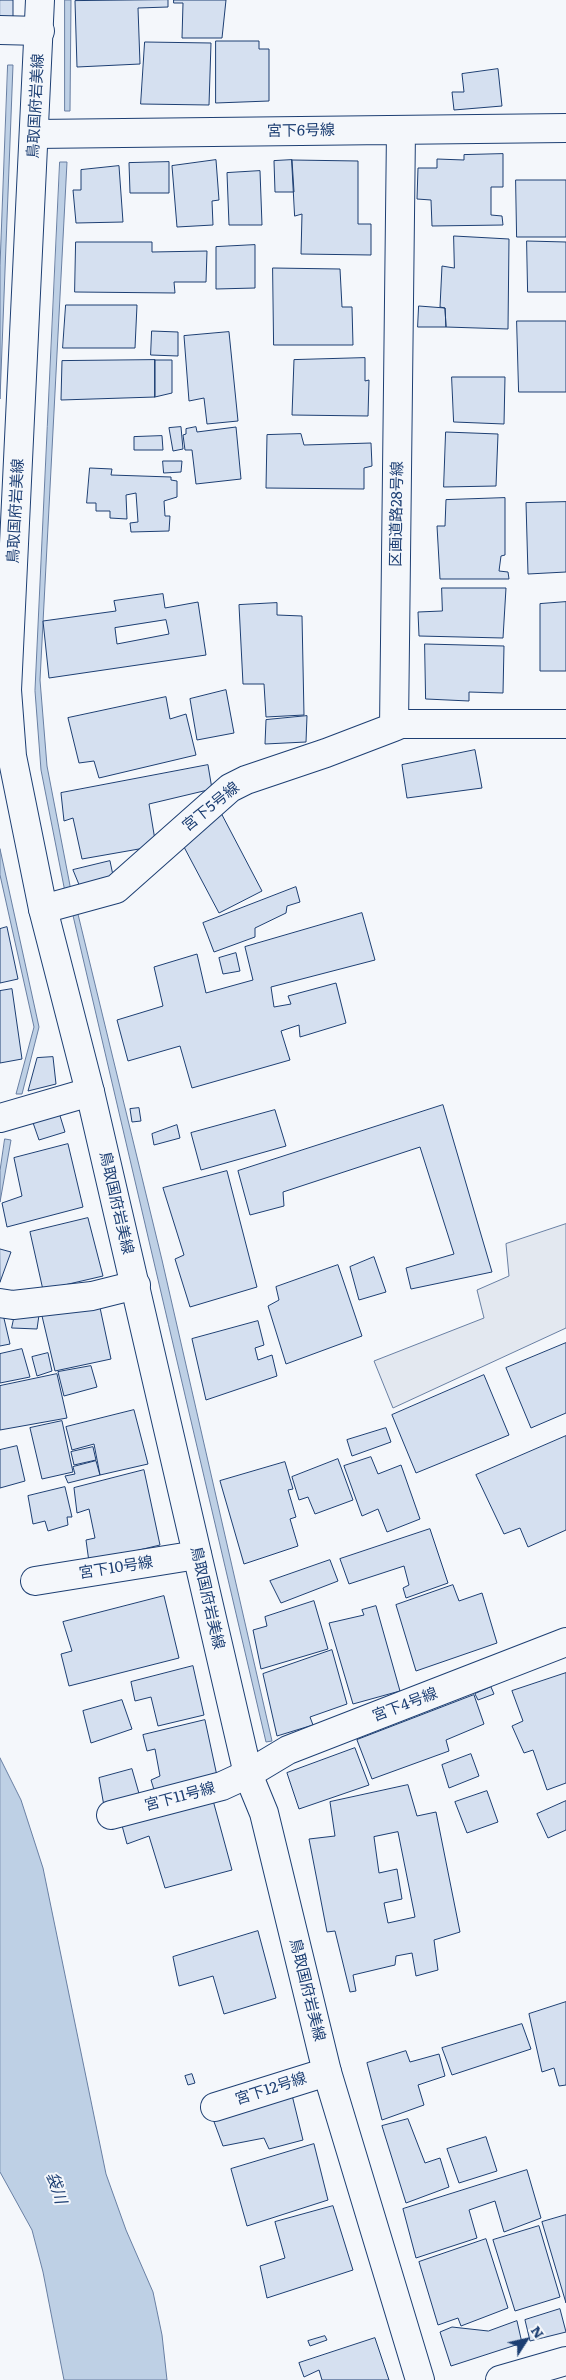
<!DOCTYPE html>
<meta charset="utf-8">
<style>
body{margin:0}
#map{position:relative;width:566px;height:2380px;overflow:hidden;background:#f4f7fb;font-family:Literata,serif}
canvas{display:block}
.north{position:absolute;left:501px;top:2315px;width:50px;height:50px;-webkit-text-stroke:4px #f4f7fb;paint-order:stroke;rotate:55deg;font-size:14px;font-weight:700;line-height:20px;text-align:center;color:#1d3f73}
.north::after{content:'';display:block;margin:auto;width:18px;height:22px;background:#1d3f73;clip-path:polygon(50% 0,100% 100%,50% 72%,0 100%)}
</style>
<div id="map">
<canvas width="566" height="2380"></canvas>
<div class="north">N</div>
</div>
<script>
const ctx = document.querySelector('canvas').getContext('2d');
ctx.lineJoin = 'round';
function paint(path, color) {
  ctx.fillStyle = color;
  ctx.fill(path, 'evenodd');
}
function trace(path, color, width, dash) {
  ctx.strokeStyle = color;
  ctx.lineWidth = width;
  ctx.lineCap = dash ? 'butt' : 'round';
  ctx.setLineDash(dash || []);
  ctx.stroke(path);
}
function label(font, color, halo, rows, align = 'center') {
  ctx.font = font + ' Literata,"Noto Sans JP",serif';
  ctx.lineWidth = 4;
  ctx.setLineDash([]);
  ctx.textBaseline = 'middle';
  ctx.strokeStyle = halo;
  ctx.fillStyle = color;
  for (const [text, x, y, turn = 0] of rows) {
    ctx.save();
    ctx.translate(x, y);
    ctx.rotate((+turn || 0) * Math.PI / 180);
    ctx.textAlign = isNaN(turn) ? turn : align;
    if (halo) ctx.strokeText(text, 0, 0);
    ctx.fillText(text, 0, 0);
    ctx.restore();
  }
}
const parking = new Path2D(`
 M566,1224V1328L393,1408L374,1361L484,1318L477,1290L509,1276L506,1244Z`);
paint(parking, '#e3e8f0');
trace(parking, '#687fa3', 1);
const water = new Path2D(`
 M65,0H71L70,111H65Z
 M8,65H13L0,399V266Z
 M60,162H67L40,680L47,766L72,896L66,897L41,770L35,691Z
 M0,849L39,1027L22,1094H16L34,1027L0,875Z
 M76,906L162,1260L272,1741L266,1742L71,907Z
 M5,1139L11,1140L0,1202V1171Z
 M0,1758L21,1800L43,1868L106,2174L126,2230L153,2292L162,2335L167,2380H64L43,2272L32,2230L0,2172Z`);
paint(water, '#bed0e5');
trace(water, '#687fa3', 1);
const building = new Path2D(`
 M0,0H13V17H0Z
 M168,0V7L138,8L140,64L77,67L75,1Z
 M174,0H226L222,38H182L183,3H174Z
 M216,41H259V49H269V101L216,103Z
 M145,42L211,43L209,105L141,104Z
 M498,69L502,106L454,110L452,92H464L462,74Z
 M503,154V187H491V215L502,216L503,225L432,226L431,200L417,199L418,168H437V159L464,160V155Z
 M216,160L219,200L212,201L213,225L177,227L172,166Z
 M292,160L358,161V224H371V255L301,254L302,214L295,216Z
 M292,160L294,192H275L274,161Z
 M169,162V193H130L129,163Z
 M119,166L123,222L76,223L73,190H81V170Z
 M260,171L262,225H229L227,173Z
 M516,180H566V237H517Z
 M454,236L509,239L508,329L446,327L445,308L440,307L442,266L454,268Z
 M527,241L566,242V292H528Z
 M76,242H152V252L207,251L206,282H174L175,293L75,292Z
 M255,245V288L216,289V247Z
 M273,268L340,269L342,307H352L353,345H274Z
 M66,305H137L135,348H63Z
 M419,306L445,308L446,327H418Z
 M517,321H566V392H519Z
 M152,331L178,332V356L151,355Z
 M229,332L238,421L207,424L204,398L189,401L184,336Z
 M365,358V381L369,380L368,416L292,415L294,360Z
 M155,360V397L61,400L62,361Z
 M155,360H172V393L155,397Z
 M452,377H505L504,424L454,422Z
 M181,427L183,449L173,451L169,428Z
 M196,427L197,432L236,427L241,479L196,484L192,450H185L183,435L186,434V429Z
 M446,432L498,434L496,486L444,487Z
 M301,434L304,445L371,443L372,466L364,468V489L266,488L267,435Z
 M162,436L163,450H134V437Z
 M163,461H182L181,472L164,473Z
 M90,468L112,469L111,475L171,477V480L177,481V497L164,501L165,516H170L169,531L131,532L130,523L138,522L136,493L126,495L127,519L110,518V511H96V503H87Z
 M505,498V555L501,556L499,571L508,572L509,579H440L437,526H445L446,500Z
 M566,502V572L528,574L526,503Z
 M442,588H506L503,638L419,636L418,612L442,611Z
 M163,594L165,608L198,602L206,655L49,678L43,621L116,611L114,601ZM166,620L169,634L117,644L115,628Z
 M566,602V671H540V604Z
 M277,603V615L302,616L304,715L266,717L264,684H243L239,605Z
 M425,644L504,646L503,693L469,692V701L426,699Z
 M226,690L234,733L197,740L190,699Z
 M166,697L170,719L186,714L196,755L99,778L94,761L79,763L68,718Z
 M307,716L306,742L265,744L266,720Z
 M475,750L482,788L407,798L402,765Z
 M208,765L212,789L149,804L156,846L82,859L73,818L64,821L61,793Z
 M220,811L262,891L219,913L184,847Z
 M110,861L114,880L80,887L73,870Z
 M296,887L300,902L287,906L286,913L255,928V937L214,952L203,923Z
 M362,913L375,960L271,987L274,1007L291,1004L288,996L336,983L346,1023L300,1037L299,1025L281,1031L290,1060L192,1088L180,1046L128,1061L117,1020L163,1006L154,967L197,954L206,993L253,980L245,947Z
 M7,927L18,979L0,983V929Z
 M236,953L240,971L223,974L219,958Z
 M12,989L22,1059L0,1063V991Z
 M53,1057L56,1084L28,1091L37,1058Z
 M443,1105L492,1272L411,1289L406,1268L454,1254L420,1147L283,1192L284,1206L250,1215L238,1171Z
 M57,1106L65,1132L39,1140L30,1114Z
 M139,1108L141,1121L132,1122L130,1109Z
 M275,1110L286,1146L201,1170L191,1133Z
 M177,1125L180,1138L154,1145L152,1134Z
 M68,1144L83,1207L7,1227L2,1203L22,1196L14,1158Z
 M227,1171L257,1287L190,1307L175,1259L184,1255L163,1188Z
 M88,1218L103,1276L43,1290L30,1232Z
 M0,1249L11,1252L0,1282Z
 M374,1257L386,1292L359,1300L350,1267Z
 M338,1265L362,1336L286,1364L268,1306L279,1300L276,1287Z
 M99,1303L111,1359L55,1371L42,1316Z
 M0,1310H2L10,1344L0,1346Z
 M15,1314L39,1315L37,1329L12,1328Z
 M258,1321L264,1345L255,1348L258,1360L272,1355L277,1376L206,1400L192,1339Z
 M566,1343V1413L531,1428L506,1368Z
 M22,1349L30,1377L0,1383V1354Z
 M48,1353L52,1371L37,1376L32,1357Z
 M91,1366L97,1387L64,1396L58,1372Z
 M57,1374L67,1418L0,1430V1386Z
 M484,1375L509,1435L416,1473L392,1415Z
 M134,1410L148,1464L100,1475L94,1444L72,1450L66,1427Z
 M62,1421L73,1472L42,1479L30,1428Z
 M386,1428L391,1442L352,1456L347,1440Z
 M566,1436V1530L528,1547L520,1528L504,1534L476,1475Z
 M17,1446L25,1481L0,1488V1450Z
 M93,1447L96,1460L74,1465L71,1452Z
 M371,1457L378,1474L401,1465L420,1519L387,1532L378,1509L362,1516L344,1466Z
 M338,1459L353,1500L315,1514L308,1497L299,1500L292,1477Z
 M96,1461L100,1475L68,1483L65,1476L75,1474L73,1467Z
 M285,1462L293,1489L288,1490L296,1517L290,1519L298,1546L244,1564L220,1481Z
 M144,1470L160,1545L89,1562L86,1540L95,1538L89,1509L77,1513L74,1488Z
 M65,1487L72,1517H67L68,1525L48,1531L45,1521L33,1524L28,1496Z
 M430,1529L448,1583L406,1598L403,1588L409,1585L404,1566L349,1584L340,1559Z
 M330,1560L338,1581L281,1603L270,1581Z
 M453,1585L459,1601L482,1593L497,1643L416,1671L396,1605Z
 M164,1596L179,1658L69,1686L61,1654L72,1651L63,1622Z
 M314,1601L328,1649L261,1669L253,1630L267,1626L265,1617Z
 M376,1606L400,1691L353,1704L329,1623L364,1615L362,1610Z
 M332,1650L347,1704L310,1717L313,1725L277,1736L263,1674Z
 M193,1666L204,1715L158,1726L151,1697L135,1701L131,1682Z
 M566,1673V1783L547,1790L533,1750L524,1753L512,1726L523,1721L512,1691Z
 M491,1687L494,1694L478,1700L475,1694Z
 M474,1695L484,1724L446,1740L449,1751L372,1779L357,1740Z
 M122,1700L132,1729L91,1743L83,1711Z
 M205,1720L217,1776L155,1793L151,1780L160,1776L155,1749L147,1751L143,1735Z
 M355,1748L369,1785L299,1809L287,1773Z
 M471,1754L479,1776L449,1788L442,1765Z
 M132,1769L140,1797L104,1806L99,1778Z
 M408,1785L417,1816L436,1812L460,1932L434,1940L438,1970L416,1976L412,1953L396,1956L395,1965L353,1975L356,1991L350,1992L335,1931L327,1932L309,1839L335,1836L330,1802ZM398,1832L415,1917L388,1923L384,1903L402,1899L397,1869L379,1873L374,1837Z
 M487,1791L498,1822L467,1833L455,1802Z
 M211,1793L232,1870L165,1888L149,1836L127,1844L120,1818Z
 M566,1801V1830L548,1838L537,1814Z
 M258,1931L276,1998L224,2014L213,1976L179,1986L173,1957Z
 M566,2002V2085L559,2086L554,2068L542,2072L529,2014Z
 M522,2024L531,2049L452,2075L442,2048Z
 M406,2051L410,2062L439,2054L445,2076L418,2085L424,2105L382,2120L367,2063Z
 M192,2074L195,2083L188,2085L185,2076Z
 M292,2095L303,2140L269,2149L264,2138L223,2146L213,2119Z
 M408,2119L425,2163L440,2158L449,2187L406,2203L382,2126Z
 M486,2137L497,2171L459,2183L447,2149Z
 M314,2144L328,2200L247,2226L231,2169Z
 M527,2170L541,2218L504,2232L495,2201L469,2210L477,2238L416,2258L403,2209Z
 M333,2206L353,2270L267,2298L260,2266L285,2258L275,2222Z
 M566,2215V2303L542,2222Z
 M539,2226L560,2297L515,2311L493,2240Z
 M486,2239L508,2308L461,2326L458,2318L438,2325L419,2262Z
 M560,2309L566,2332L530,2341L525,2320Z
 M517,2321L522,2343L451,2366L440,2332L452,2327L488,2331Z
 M325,2336L327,2340L310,2346L308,2341Z
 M375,2338L389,2380H322L319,2370L304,2377L299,2363Z`);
paint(building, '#d5e0f0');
trace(building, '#1d3f73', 1);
const minor = new Path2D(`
 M0,30L40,31
 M401,130L394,727L401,724H566
 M35,134L566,128
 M43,909L116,889L230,788L246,780L326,753L394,727
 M0,1118L90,1092
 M0,1303L13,1305L92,1296L136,1285
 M35,1581L197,1555
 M111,1815L222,1786L248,1774L288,1750L566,1642
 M215,2107L327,2072
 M500,2380L566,2361`);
const major = new Path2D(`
 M40,0L7,690L12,756L43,909L90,1092L248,1774L264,1813L327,2072L420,2380`);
trace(minor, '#1d3f73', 30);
trace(major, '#1d3f73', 30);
trace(minor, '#f4f7fb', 28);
trace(major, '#f4f7fb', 28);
label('15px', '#1d3f73', '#f4f7fb', [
 ["鳥取国府岩美線",36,106,-87],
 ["宮下6号線",301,131,-1],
 ["鳥取国府岩美線",16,511,-87],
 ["区画道路28号線",397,514,-89],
 ["宮下5号線",211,807,-39],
 ["鳥取国府岩美線",116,1203,77],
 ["宮下10号線",116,1568,-9],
 ["鳥取国府岩美線",207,1598,77],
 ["宮下4号線",405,1705,-21],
 ["宮下11号線",180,1797,-15],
 ["鳥取国府岩美線",307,1990,76],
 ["宮下12号線",271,2089,-18]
]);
label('italic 16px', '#1d3f73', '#f4f7fb', [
 ["袋川",56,2188,72]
]);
</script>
